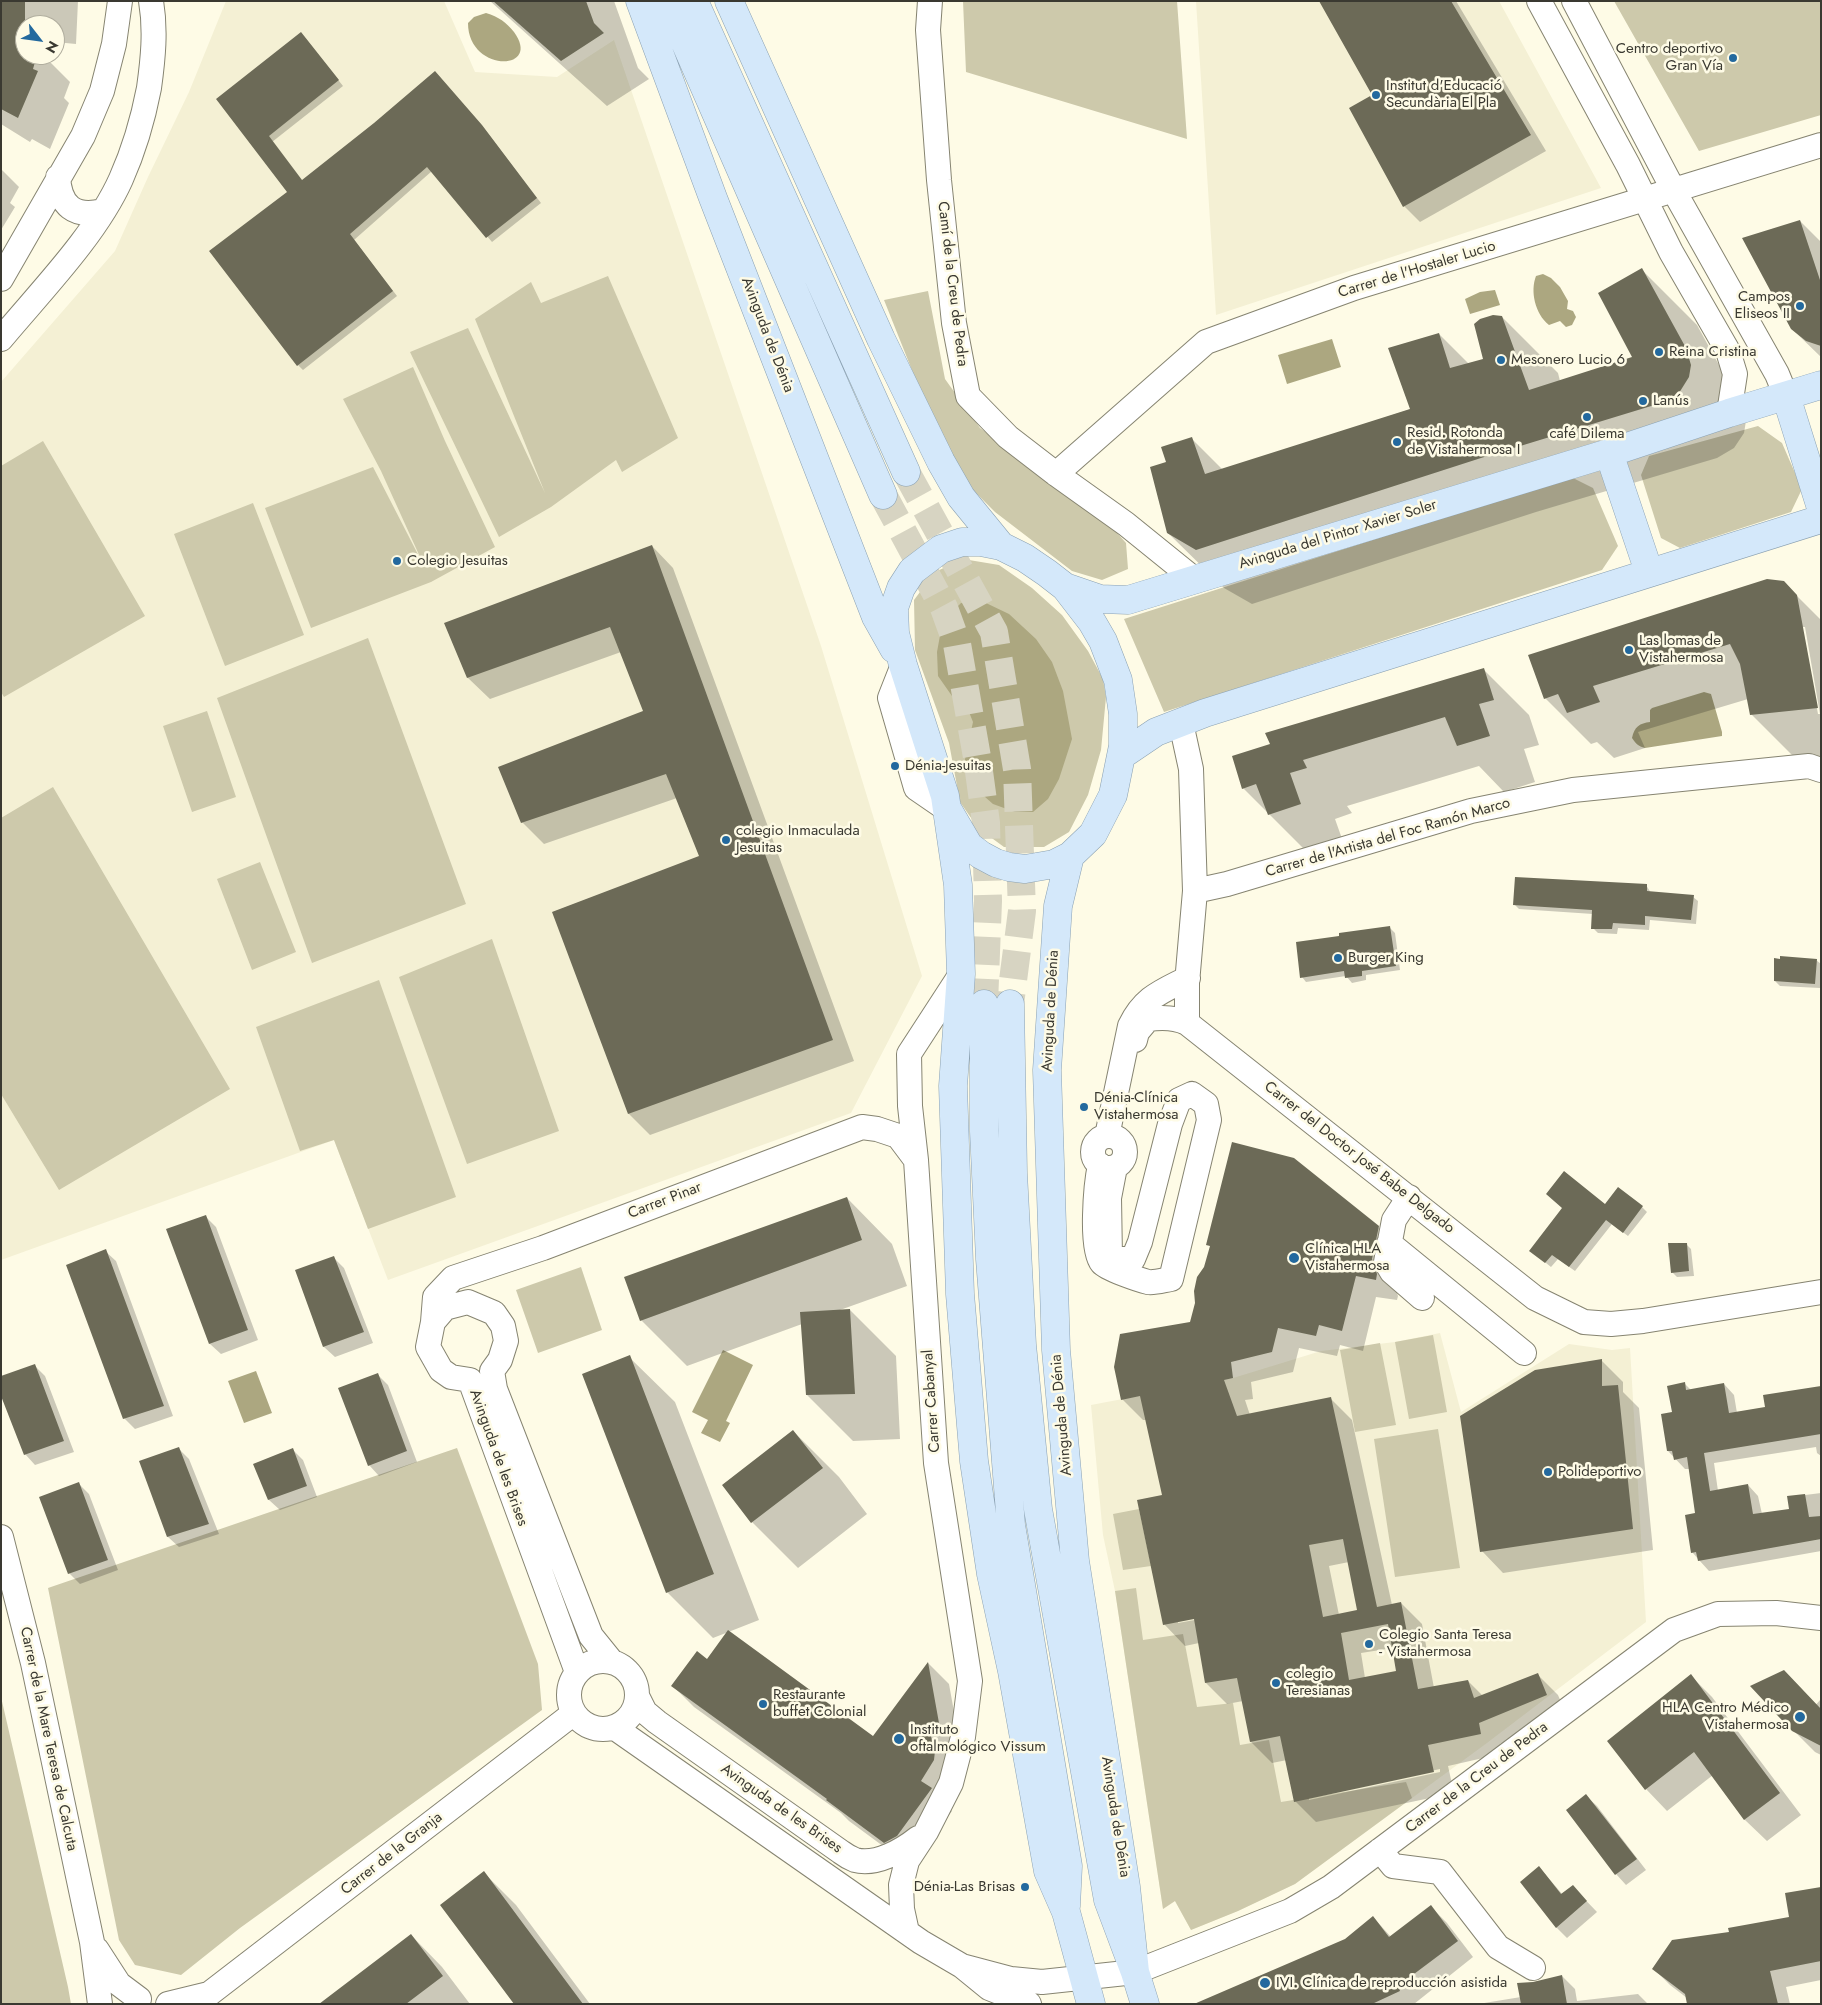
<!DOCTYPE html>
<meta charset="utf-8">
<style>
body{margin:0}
#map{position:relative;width:1822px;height:2005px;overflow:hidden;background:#fefbe6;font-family:Jost,sans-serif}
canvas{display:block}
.frame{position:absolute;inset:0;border:2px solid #3a3931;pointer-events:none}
.north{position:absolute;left:15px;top:15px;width:50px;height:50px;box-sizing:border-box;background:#fefbe6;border:1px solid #b0ad9e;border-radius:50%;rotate:120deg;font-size:14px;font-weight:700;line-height:20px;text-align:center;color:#3a3931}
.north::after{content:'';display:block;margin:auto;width:18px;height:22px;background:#23699e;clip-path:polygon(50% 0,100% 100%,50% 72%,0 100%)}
</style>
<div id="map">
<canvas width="1822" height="2005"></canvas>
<div class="frame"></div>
<div class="north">N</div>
</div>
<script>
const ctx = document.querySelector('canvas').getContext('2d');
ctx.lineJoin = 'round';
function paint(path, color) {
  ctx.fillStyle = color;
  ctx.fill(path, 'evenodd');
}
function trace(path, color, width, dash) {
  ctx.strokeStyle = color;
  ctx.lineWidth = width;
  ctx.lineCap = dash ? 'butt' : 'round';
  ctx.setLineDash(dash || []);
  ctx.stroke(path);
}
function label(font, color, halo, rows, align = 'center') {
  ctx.font = font + ' Jost,sans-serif';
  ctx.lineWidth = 5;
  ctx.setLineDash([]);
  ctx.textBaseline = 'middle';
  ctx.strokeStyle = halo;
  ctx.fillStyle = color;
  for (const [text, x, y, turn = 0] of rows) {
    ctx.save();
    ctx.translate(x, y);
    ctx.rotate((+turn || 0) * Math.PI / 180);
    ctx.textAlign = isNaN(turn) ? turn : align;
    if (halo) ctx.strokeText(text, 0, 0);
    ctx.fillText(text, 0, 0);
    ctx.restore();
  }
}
paint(new Path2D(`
 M226,1H444L475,72L557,77L614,40L821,646L922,976L851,1113L388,1280L334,1140L1,1260V382L115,251L148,177L189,92Z
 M1196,1H1499L1601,188L1216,315Z
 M1440,1333L1461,1412L1569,1344L1612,1350L1630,1348L1646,1622L1487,1743L1295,1884L1238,1911L1191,1930L1175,1901L1163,1909L1115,1591L1103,1535L1091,1405L1233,1378L1321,1351L1395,1342Z`), '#f4f0d4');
paint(new Path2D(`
 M963,1H1177L1187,139L966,72Z
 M1614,1H1821V115L1699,151Z
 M608,276L678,438L622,472L616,460L551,507L499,537L410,352L468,328L545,493L475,319L531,282L541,303Z
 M928,291L945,379L980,428L1104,518L1126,543L1128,569L1102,580L1072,571L995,512L951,468L884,300Z
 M413,367L445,441L495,547L431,582L311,628L265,508L373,467L425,568L381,471L343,399Z
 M1758,426L1782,443L1802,489L1791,512L1680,548L1661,538L1641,475L1649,456Z
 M43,441L145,616L4,697L1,692V466Z
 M1571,477L1593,488L1618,546L1602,570L1164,712L1124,619Z
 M253,503L304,635L225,666L174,534Z
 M963,559L999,565L1032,588L1062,615L1088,651L1103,679L1106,697L1101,750L1088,795L1069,832L1044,847H1004L978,828L960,802L949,743L915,650L914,600L935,572Z
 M368,638L466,904L312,963L217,698Z
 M207,711L236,797L192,812L163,726Z
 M53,787L230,1089L59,1190L1,1094V818Z
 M260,862L296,952L252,970L217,879Z
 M492,939L559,1131L467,1164L399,977Z
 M379,980L456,1197L368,1229L334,1140L300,1151L256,1027Z
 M581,1267L602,1330L538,1353L516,1290Z
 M1433,1335L1447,1412L1409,1419L1395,1342Z
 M1380,1343L1396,1425L1355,1432L1340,1350Z
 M1438,1429L1460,1568L1395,1577L1374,1439Z
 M457,1448L538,1664L542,1710L240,1928L181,1975L135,1965L119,1940L48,1588Z
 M1139,1509L1151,1566L1123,1570L1113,1514Z
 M1136,1588L1143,1640L1183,1634L1197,1707L1233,1703L1240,1745L1269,1740L1281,1802L1406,1782L1412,1798L1295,1884L1238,1911L1191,1930L1175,1901L1163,1909L1115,1591Z
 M1,1697L68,1987L71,2004H1Z`), '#cdc9ab');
paint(new Path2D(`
 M486,13C499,17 506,22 514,32C543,72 468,73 468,23L474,17Z
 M1543,274L1551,278L1560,287L1568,301L1567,309L1573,311L1576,317L1572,325L1566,327L1560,321L1549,325C1535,314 1530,291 1536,276Z
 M1495,290L1500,305L1470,314L1465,299L1480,292Z
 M1332,339L1341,367L1287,384L1278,355Z
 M961,603H986L1009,614L1036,639L1052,662L1063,691L1072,739L1059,779L1048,799L1033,812H1015L993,804L976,789L964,764L973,722L969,712L952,696L938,676L937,652L941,630L949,615Z
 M1704,692L1711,694L1722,732V736L1645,748C1638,746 1636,744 1632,738C1634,727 1640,723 1650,722V710L1652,708Z
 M723,1350L753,1365L726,1421L730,1423L720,1442L701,1433L708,1420L692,1412Z
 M256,1371L272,1413L244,1423L228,1381Z`), '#aca780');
paint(new Path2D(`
 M1,1H78L76,44L55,42V25H25V38Z
 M490,1H614L638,68L649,79L607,106Z
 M1320,1H1456L1546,151L1420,222L1404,206L1374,96Z
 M1,36L25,43V55H43L70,82L64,98L69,103L50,149L32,139L30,142L1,124Z
 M305,38L343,86L272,142L302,181L486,131L541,203L492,242L432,171L354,240L397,296L303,370L298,365L288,192L218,100Z
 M1,169L19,187L10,203L15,207L1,230Z
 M1800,221L1821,242V357L1792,329Z
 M1642,270L1697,325L1741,405L1746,421L1744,433L1734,448L1717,458L1536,512L1252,604L1224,588L1168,533V463L1192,439L1223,470L1411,409L1439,334L1469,364L1485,359L1502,317L1558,373L1560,381L1634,358Z
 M652,546L673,568L854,1061L650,1135L629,1114L553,912L700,857L677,798L544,844L522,822L645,712L621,652L490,699L468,678L445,624Z
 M1784,583L1821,620V758L1797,760L1751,714L1748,699L1638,732L1645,748L1614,758L1597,742L1591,744L1545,698ZM1802,627H1805L1820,714H1818Z
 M1483,669L1529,715L1539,745L1524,749L1535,782L1504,792L1479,766L1347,806L1352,813L1335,819L1346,850L1315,860L1243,788L1271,744Z
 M1646,885L1651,893L1693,897L1698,901L1696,924L1650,920L1649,930L1618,928L1617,934L1598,933L1593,928V914L1519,909L1514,904Z
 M1390,928L1395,933L1400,970L1366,975V980L1352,983L1346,976L1306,982L1302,977Z
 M1816,960L1821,964L1820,988L1780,986L1775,981Z
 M847,1198L892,1244L907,1286L840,1310H850L896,1356L900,1439L853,1441L807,1395L802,1324L687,1366L641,1320Z
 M1606,1205L1642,1207L1647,1212L1628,1236L1612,1224L1575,1271L1558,1259L1551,1267L1536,1255Z
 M205,1216L216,1227L258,1340L221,1354L210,1344L167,1230Z
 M1378,1227L1399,1248L1393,1281L1398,1296L1397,1300L1376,1297L1363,1351L1340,1345L1337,1356L1299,1348L1293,1372L1251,1382L1253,1399L1245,1400L1250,1415L1331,1399L1352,1420L1392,1605L1401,1603L1422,1624L1434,1688L1468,1681L1483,1696L1537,1674L1558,1695L1567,1716L1500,1744L1501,1754L1448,1766L1454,1793L1316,1822L1295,1801L1287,1760L1272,1763L1251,1742L1243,1701L1227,1704L1206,1683L1199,1643L1185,1646L1164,1624V1496L1146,1420H1143L1122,1399L1191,1323L1211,1247L1208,1244ZM1349,1562L1358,1611L1339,1615L1329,1566ZM1200,1616V1619L1178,1623V1621ZM1393,1648L1398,1672L1365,1678L1361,1653ZM1440,1769V1772L1309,1800V1797Z
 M1686,1244L1691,1249L1694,1276L1677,1277L1672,1272Z
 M105,1251L116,1261L173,1416L135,1429L124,1418Z
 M333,1257L344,1268L373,1343L335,1357L324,1347L296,1271Z
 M629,1357L675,1402L759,1620L713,1638L667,1592Z
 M1602,1361L1623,1382V1392L1639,1408L1653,1550L1503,1573L1482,1551Z
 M34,1365L45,1376L74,1452L35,1465L25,1454Z
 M378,1375L388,1385L417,1462L379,1476L369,1465Z
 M1685,1384L1691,1390L1724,1384L1734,1395L1737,1413L1766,1409L1821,1389V1456L1817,1453L1816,1447L1714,1463L1718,1491L1748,1485L1758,1496L1762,1514L1790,1510L1789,1497L1821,1493V1551L1709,1571L1699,1560L1692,1552L1697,1514L1690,1469H1685L1668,1451L1673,1413Z
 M793,1431L839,1477L867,1514L798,1568L752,1522L724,1485Z
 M178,1448L189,1459L219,1534L179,1547L168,1537L141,1462Z
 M293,1450L303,1460L317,1497L280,1510L269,1500L254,1464Z
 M79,1484L89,1494L118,1570L80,1584L69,1573Z
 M708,1660L874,1737L928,1663L949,1684L960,1745L943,1801L952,1811L919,1857L906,1863L849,1821L841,1813L694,1707L673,1686Z
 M1690,1675L1712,1697L1801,1815L1767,1841L1745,1820L1713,1775L1667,1811L1646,1789Z
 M1821,1699V1755L1815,1752L1793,1730Z
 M1586,1796L1597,1806L1646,1870L1626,1885L1616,1874Z
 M1539,1867L1563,1895L1573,1887L1597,1912L1567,1938L1557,1928L1522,1882Z
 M484,1873L516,1905L590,2004H515Z
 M1821,1890V1980L1786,1987L1790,2004H1688L1687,1998L1670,1985L1654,1969L1730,1933L1790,1918Z
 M1431,1907L1447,1923L1473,1957L1414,2004H1206L1345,1940L1373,1917L1391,1937Z
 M411,1935L442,1967L470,2004H321Z
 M1562,1976L1575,1989L1577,2001L1638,1994L1648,2004H1478L1521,1997L1533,1983Z`), '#0003');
paint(new Path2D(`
 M1,1H25V55H37L33,69L38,71L18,118L1,109Z
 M493,1H586L594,23L604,33L561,61Z
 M1319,1H1451L1531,135L1403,207L1349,108L1372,95Z
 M301,32L339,80L269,136L302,180L374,123L435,71L482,125L537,198L486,238L427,167L350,234L393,291L297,366L209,251L287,192L216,99Z
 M1800,220L1821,283V346L1806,341L1791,329L1742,238Z
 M1642,268L1686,348L1691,365L1689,377L1679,393L1661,403L1481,458L1196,550L1167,533L1150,467L1166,462L1161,447L1192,437L1205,474L1410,409L1388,348L1439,333L1450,368L1483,359L1474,324L1480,319L1493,315L1502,316L1529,390L1632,357L1598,293Z
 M652,545L833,1040L628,1114L552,912L699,856L666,774L521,823L498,767L643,711L610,627L467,678L444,623Z
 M1767,579L1784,581L1797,595L1818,708L1750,715L1740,664L1730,644L1593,686L1600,702L1567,713L1558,694L1544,699L1528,655Z
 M1484,668L1494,700L1479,704L1490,736L1457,746L1445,717L1303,760L1307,768L1290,773L1301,804L1268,815L1256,784L1242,789L1232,756L1270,744L1265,733Z
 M1515,877L1647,884V891L1694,895L1691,920L1645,916V925L1613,923L1612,929H1591L1592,910L1513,905Z
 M1390,926L1396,966L1362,971V976L1345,978L1344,971L1300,978L1296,942L1339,936V933Z
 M1780,956L1817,959L1815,984L1774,981V958L1780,959Z
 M1232,1142L1294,1158L1379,1226L1372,1259L1377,1274L1376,1280L1356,1276L1342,1331L1319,1325L1316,1336L1278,1328L1272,1352L1231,1362L1233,1378L1224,1380L1237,1416L1331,1397L1377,1607L1401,1602L1418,1689L1468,1680L1474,1698L1538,1673L1547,1695L1479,1723L1481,1734L1428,1745L1434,1772L1294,1802L1280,1736L1250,1742L1237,1678L1205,1683L1194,1619L1163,1625L1137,1500L1162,1495L1140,1396L1121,1400L1114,1367L1120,1334L1190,1322L1195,1303L1194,1291L1197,1277L1204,1267L1210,1246L1206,1245ZM1343,1539L1357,1610L1323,1617L1309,1545ZM1388,1624L1396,1671L1349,1680L1341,1633Z
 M1564,1171L1605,1204L1618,1187L1643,1206L1623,1233L1606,1220L1569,1267L1552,1255L1545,1263L1529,1251L1562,1208L1546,1194Z
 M847,1197L862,1240L640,1321L624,1277Z
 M206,1215L248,1330L209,1344L166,1229Z
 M1668,1243H1687L1689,1271L1671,1273Z
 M106,1249L164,1406L123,1419L66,1265Z
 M334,1256L364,1332L323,1347L295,1270Z
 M850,1309L855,1394L806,1395L800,1312Z
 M630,1355L714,1574L666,1593L582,1374Z
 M1602,1359V1386L1618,1385L1633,1529L1480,1552L1460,1416L1535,1370Z
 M35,1364L64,1441L24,1455L1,1396V1376Z
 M378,1373L407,1451L368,1466L338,1388Z
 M1685,1382L1686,1390L1724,1383L1729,1413L1765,1407L1763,1395L1821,1386V1434L1704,1453L1710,1491L1748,1484L1753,1514L1789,1509L1787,1496L1805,1494L1809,1517L1821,1516V1539L1698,1561L1696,1552L1691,1553L1685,1515L1695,1513L1687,1457L1674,1460L1672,1451H1667L1661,1414L1672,1412L1667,1386Z
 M793,1430L823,1468L751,1523L722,1485Z
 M179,1447L209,1524L167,1537L139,1461Z
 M293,1448L307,1486L268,1500L253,1464Z
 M79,1482L108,1560L68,1574L39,1497Z
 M728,1630L873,1736L928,1662L939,1723L930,1733L935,1751L934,1760L921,1781L932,1788L897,1836L884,1843L826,1800L827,1799L671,1686L697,1651L707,1659Z
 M1784,1670L1821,1709V1746L1792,1731L1750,1686Z
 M1691,1674L1780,1793L1744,1820L1694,1752L1645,1790L1607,1741Z
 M1586,1794L1637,1859L1615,1875L1566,1810Z
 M1539,1866L1561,1894L1573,1885L1587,1901L1556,1928L1520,1882Z
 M484,1871L583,2004H514L440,1905Z
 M1821,1887V1961L1770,1971L1778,2004H1687L1685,1994L1652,1969L1672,1940L1729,1932L1728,1928L1789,1917L1785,1893Z
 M1431,1905L1458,1941L1398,1986L1400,1991L1372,2004H1194L1345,1939L1373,1916L1389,1937Z
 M411,1934L443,1976L406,2004H319Z
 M1562,1975L1567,2004H1521L1517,1983L1533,1982Z`), '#6c6a57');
trace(new Path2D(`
 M906,472L994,632L1017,769L1022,911L1010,1004
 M883,495L944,608L957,644L977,757L986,823L988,901L984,1004`), '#d7d4c2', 28, [28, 14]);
const minor = new Path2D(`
 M930,1L928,30L939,180L954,323L968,396L1008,437L1056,474L1126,524L1194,579
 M1539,1L1628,165L1671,252L1728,351L1735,374L1729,413
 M1574,1L1674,191L1777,374L1786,396
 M58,177C60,206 74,218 103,211
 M1,279L83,136L102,91L114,44L120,1
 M1,339C41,291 96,235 121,179C134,150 143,119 149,88C153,59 156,30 151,1
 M1056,474L1206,342L1354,288L1821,145
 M903,665L890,698L916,788L948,810
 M1181,723L1191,769L1195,891L1187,983V1023L1535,1298L1584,1322L1611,1324L1643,1321L1821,1292
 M1195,891L1227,884L1471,811L1573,790L1809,766L1821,770
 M1135,1040L1137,1032L1148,1019C1162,1017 1175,1017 1187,1023
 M1107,1136L1130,1026C1144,997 1161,992 1188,978
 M1093 1152a16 16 0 1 1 32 0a16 16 0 1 1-32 0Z
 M1100,1165C1096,1183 1090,1249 1102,1263C1107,1269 1140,1280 1148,1282C1155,1283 1164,1280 1171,1279L1209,1120L1206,1104L1192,1094L1179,1100L1170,1124L1140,1242L1133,1259H1122L1110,1257L1109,1198L1115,1167
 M1409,1197L1394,1220L1386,1262L1392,1272L1422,1298
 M1389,1243L1524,1353
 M433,1322L435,1297L453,1278L543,1248L862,1127L877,1129L898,1136L916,1160
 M1,1537L33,1663L92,1942L100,2004
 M569 1695a34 34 0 1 1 68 0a34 34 0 1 1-68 0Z
 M577,1672L470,1380L451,1377L441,1370L428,1347L433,1322L445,1308L468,1302L494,1313L503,1326L506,1341L500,1360L492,1371L495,1389L591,1636L612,1662
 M637,1696L645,1712L657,1722L841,1852C845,1855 850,1858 855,1860C876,1866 903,1850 918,1838
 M615,1728L921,1942L962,1966L989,1988L1029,2004
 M1380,1850L1393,1866L1440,1872L1498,1947L1533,1968
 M907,1932L902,1909L901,1885L907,1861L926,1832L951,1783L963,1737L970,1681L936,1463L916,1160L910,1106L909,1054L961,974
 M97,1950L119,1984L139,1999
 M962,1966L1011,1979L1042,1982L1135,1972L1290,1911L1331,1887L1674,1630L1718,1614L1776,1613L1821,1618
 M168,2004L209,1994
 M201,2004L209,1994L574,1713`);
const major = new Path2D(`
 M640,1L713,198L876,617L894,649
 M667,1L883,495
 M694,1L906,472
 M729,1L881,339L941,462L961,497L1001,546
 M1786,396L1821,508
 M1609,453L1649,572
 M1065,587L1100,599L1128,600L1609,453L1729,413L1821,385
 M1122,755L1156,732L1205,713L1821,519
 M948,810L969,846L981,855L996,863L1009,867L1025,869L1054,864L1070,856L1093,834L1113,795L1123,746V714L1118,680L1103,641L1092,622L1065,587L1047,573L1025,558L1001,546L981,542H962L941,549L912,571L901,588L894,608L895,633L903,665L945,796L958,885L961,974L953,1086L960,1294L974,1461L991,1574L1012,1671L1048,1871L1066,1912L1091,2004
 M1070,856L1058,906L1047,1070L1056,1350L1075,1561L1126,1887L1135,1972
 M984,1004V1131L990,1259L1011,1525L1068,1866L1066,1906
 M1010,1004L1013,1173L1022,1345L1038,1509L1108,1900L1135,1972L1145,2004`);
trace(minor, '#868471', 26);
trace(major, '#8ba1b2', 29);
trace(minor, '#fff', 24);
trace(major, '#d4e8fa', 28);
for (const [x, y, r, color] of [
 [1733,58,5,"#23699e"],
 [1376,95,5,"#23699e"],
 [1800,306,5,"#23699e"],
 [1659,352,5,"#23699e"],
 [1501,360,5,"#23699e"],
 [1643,401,5,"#23699e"],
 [1587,417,5,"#23699e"],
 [1397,442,5,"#23699e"],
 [397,561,5,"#23699e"],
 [1629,650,5,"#23699e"],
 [895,766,5,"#23699e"],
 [726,840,5,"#23699e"],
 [1338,958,5,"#23699e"],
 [1084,1107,5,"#23699e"],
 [1294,1258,6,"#23699e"],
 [1548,1472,5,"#23699e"],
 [1369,1644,5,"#23699e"],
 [1276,1683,5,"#23699e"],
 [763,1704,5,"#23699e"],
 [1800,1717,6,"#23699e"],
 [899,1739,6,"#23699e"],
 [1025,1887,5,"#23699e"],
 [1265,1983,6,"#23699e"]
]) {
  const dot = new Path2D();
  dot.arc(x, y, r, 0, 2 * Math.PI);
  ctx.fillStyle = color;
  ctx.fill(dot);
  trace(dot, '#fefbe6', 2);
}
label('15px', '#3a3931', '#fefbe6', [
 ["Centro deportivo",1723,49,"right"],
 ["Gran Vía",1723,66,"right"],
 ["Institut d'Educació",1386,86],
 ["Secundària El Pla",1386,103],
 ["Campos",1790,297,"right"],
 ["Eliseos II",1790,314,"right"],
 ["Reina Cristina",1669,352],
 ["Mesonero Lucio 6",1511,360],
 ["Lanús",1653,401],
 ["Resid. Rotonda",1407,433],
 ["de Vistahermosa I",1407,450],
 ["café Dilema",1587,434,"center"],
 ["Colegio Jesuitas",407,561],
 ["Las lomas de",1639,641],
 ["Vistahermosa",1639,658],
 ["Dénia-Jesuitas",905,766],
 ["colegio Inmaculada",736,831],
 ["Jesuitas",736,848],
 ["Burger King",1348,958],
 ["Dénia-Clínica",1094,1098],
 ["Vistahermosa",1094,1115],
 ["Clínica HLA",1305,1249],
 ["Vistahermosa",1305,1266],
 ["Polideportivo",1558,1472],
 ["Colegio Santa Teresa",1379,1635],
 ["- Vistahermosa",1379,1652],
 ["colegio",1286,1674],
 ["Teresianas",1286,1691],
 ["Restaurante",773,1695],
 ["buffet Colonial",773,1712],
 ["HLA Centro Médico",1789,1708,"right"],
 ["Vistahermosa",1789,1725,"right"],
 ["Instituto",910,1730],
 ["oftalmológico Vissum",910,1747],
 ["Dénia-Las Brisas",1015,1887,"right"],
 ["IVI. Clínica de reproducción asistida",1276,1983]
], 'left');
label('15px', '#3a3931', '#fefbe6', [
 ["Carrer de l'Hostaler Lucio",1417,270,-17],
 ["Camí de la Creu de Pedra",952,284,83],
 ["Avinguda de Dénia",767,335,69],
 ["Avinguda del Pintor Xavier Soler",1338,535,-17],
 ["Carrer de l'Artista del Foc Ramón Marco",1388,838,-16],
 ["Avinguda de Dénia",1051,1011,-87],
 ["Carrer del Doctor José Babe Delgado",1359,1158,38],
 ["Carrer Pinar",665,1201,-21],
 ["Carrer Cabanyal",932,1401,-94],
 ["Avinguda de Dénia",1062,1415,-95],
 ["Avinguda de les Brises",498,1458,70],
 ["Carrer de la Mare Teresa de Calcuta",48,1739,78],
 ["Carrer de la Creu de Pedra",1477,1778,-37],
 ["Avinguda de les Brises",781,1809,35],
 ["Avinguda de Dénia",1115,1817,81],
 ["Carrer de la Granja",392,1854,-38]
]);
</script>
